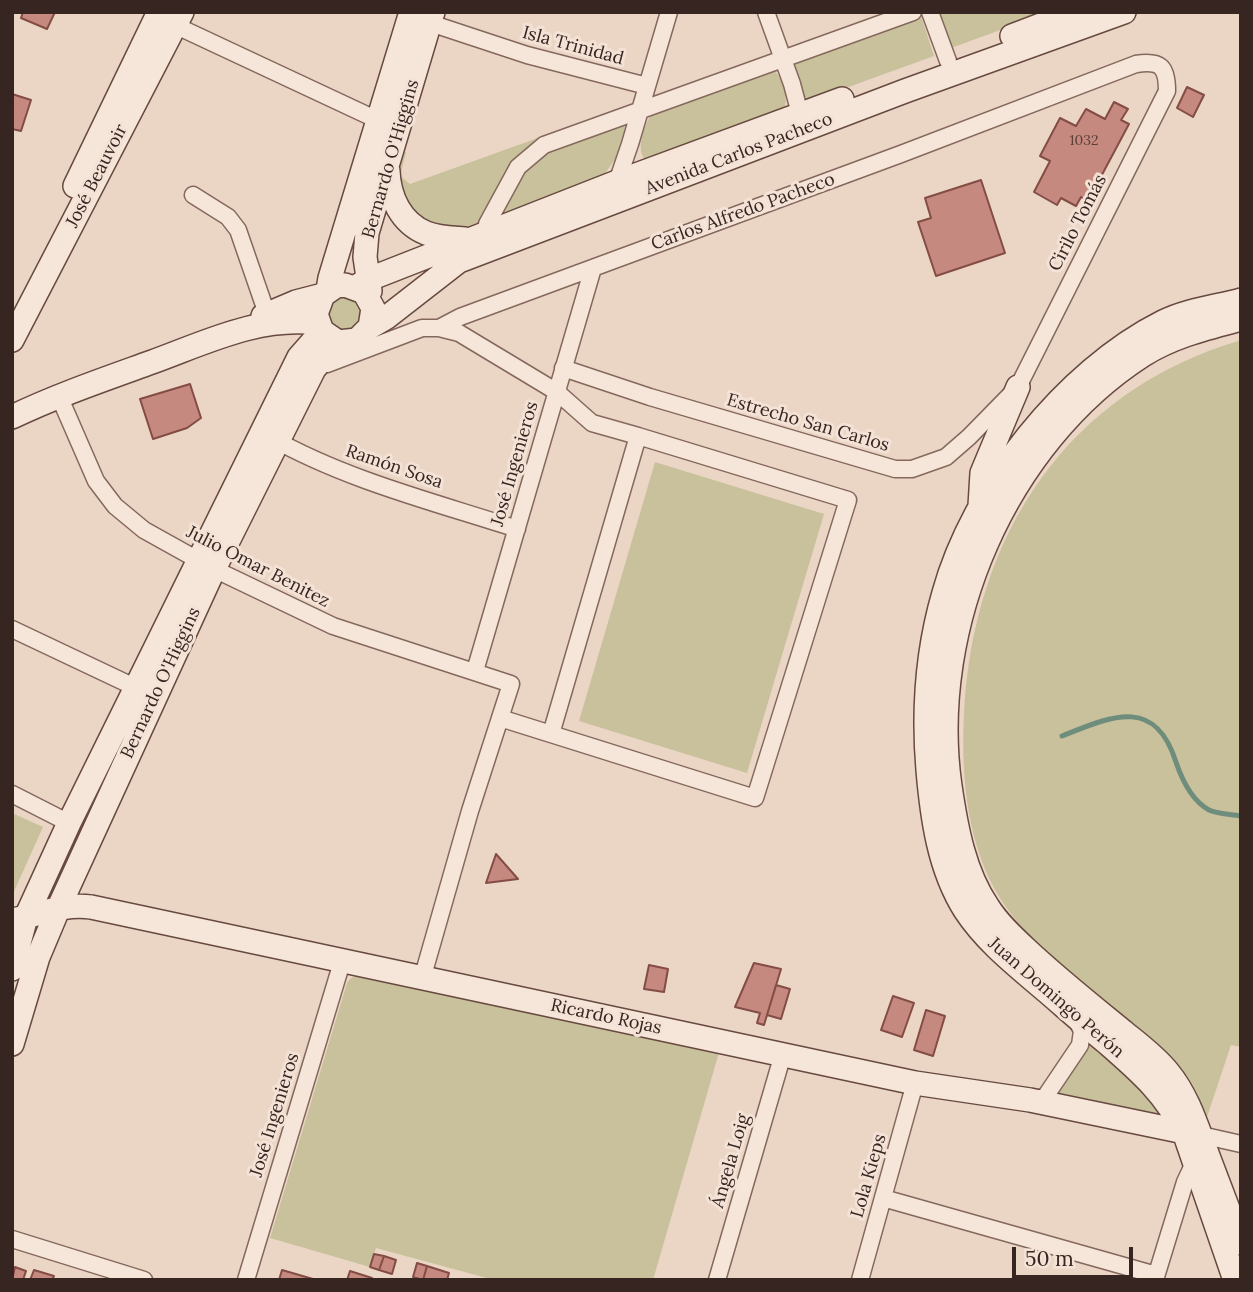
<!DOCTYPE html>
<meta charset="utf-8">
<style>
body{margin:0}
#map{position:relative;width:1253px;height:1292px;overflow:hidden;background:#ebd6c6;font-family:Lora,serif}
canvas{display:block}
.frame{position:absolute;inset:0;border:14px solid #362520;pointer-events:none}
.scale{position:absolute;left:1012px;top:1247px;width:121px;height:32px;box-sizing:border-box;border:4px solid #362520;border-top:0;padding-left:9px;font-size:21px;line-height:24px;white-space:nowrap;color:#362520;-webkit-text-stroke:5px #f3e2d5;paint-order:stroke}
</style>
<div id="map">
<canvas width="1253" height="1292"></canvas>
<div class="frame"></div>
<div class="scale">50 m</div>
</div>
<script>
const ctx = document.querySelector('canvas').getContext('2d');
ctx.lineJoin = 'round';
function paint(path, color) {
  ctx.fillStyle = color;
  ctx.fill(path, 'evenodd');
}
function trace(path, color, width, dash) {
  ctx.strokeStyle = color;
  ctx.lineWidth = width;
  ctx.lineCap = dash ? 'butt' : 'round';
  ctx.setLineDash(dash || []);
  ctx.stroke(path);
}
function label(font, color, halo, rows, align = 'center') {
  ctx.font = font + ' Lora,serif';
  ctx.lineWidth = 6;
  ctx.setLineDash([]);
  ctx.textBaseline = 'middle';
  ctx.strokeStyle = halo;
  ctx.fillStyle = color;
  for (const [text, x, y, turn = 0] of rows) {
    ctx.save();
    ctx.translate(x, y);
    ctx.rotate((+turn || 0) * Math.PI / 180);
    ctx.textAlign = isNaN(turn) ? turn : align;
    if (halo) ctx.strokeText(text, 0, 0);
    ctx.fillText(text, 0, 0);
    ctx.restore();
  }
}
paint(new Path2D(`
 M937,12H1050L951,48Z
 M921,16L934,56L807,102L793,65Z
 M773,70C783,77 789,99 784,111L647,161C634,153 644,124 652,114Z
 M619,125H624L625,128L616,158L601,179L504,215L503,213L526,171L546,153Z
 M546,135L517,161L484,217L473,226L457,231H443L409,213L393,176L401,150L406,152L400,176L410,184Z
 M337,294L361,302V327L336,334L323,310Z
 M1241,340V1047L1231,1045L1201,1135C1201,1119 1203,1104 1195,1089C1183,1064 1158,1045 1137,1028C1087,986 1026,946 994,888C966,836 961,771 964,712C974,535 1066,392 1241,340Z
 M655,462L824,514L747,773L579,721Z
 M12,813L43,827L12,896Z
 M358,974L720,1049L653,1280H494L376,1248L370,1267L270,1238L347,983L350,979Z
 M1089,1045L1150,1095L1162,1116L1054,1093Z`), '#c8c19b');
trace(new Path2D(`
 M1062,736C1112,716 1155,696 1176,762C1182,780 1191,800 1209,810C1217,814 1231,814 1241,816`), '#6f8d7d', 5);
const building = new Path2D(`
 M23,12H55L47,29L21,18Z
 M1187,87L1204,95L1193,117L1177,108Z
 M12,94L31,100L21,131L12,129Z
 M1114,102L1128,109L1121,120L1129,124L1088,201L1081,197L1076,206L1061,198L1057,205L1034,192L1050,161L1040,156L1060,118L1076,126L1086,109L1105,119Z
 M981,180L1005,253L936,276L918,222L931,218L925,198Z
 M190,384L201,418L187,428L153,439L140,399Z
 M496,854L518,879L486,883Z
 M754,963L781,969L764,1025L757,1023L760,1013L735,1007Z
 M649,965L668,969L664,992L644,989Z
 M776,985L790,989L781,1019L767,1015Z
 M893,996L914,1003L902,1037L881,1030Z
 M926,1010L945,1016L933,1056L914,1050Z
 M374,1254L384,1256L379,1270L370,1267Z
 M384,1256L396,1260L392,1274L379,1270Z
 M417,1263L427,1266L423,1280L413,1277Z
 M427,1266L449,1273L447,1280H423Z
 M15,1267L26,1271L23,1280H12Z
 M34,1270L54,1276L52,1280H30Z
 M282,1270L313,1279L312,1280H279Z
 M350,1271L372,1278L371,1280H347Z`);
paint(building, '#c6897f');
trace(building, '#834c45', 2);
const street = new Path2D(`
 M766,12L792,84L800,114
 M930,12L948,61
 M421,20L527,55L647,86
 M168,22L386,124
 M617,182L630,144L669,12
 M193,195L228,217L238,230L267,314
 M492,231L487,224L518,167L544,145L913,12
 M439,328L459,333L557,392L592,423L638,436
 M327,364L422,328H439L460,317L901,154L1136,64C1161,60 1167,67 1167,91L1018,387L969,437L946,457L912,469H895L650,397L563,368
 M59,396L96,481L115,506L144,530L214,569L333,626L511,684L470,811L422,979
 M270,437C346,480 434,502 517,529
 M12,629L143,691
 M475,671L593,268
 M500,718L755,798L848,500L638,436L551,734
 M12,794L69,823
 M1030,1100L1045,1097L1080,1045L1082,1031L1075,1017
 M1201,1135L1241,1144
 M883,1198L1156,1275
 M12,1239L144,1280
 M246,1280L342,962
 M717,1280L783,1054
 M860,1280L915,1083
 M1155,1280L1185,1182L1194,1163`);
const secondary = new Path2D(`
 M1012,36L1075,12
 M388,171C389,197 401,223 426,233C438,238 452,238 465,239
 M75,186L159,12
 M356,287L367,280L617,182L842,99
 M328,290L330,278L411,12
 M370,291L365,257L367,233L433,12
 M263,316L296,302L323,295
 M1241,319C1207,328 1173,336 1143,355C1006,443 927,626 950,786C956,827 964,872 988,907C998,923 1013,937 1027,950C1058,979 1092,1006 1125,1033C1140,1045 1156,1057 1168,1072C1188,1096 1197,1127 1208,1156C1219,1185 1230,1214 1241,1243
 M370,327L373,308L364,292L345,285L336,286L323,295L316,314L322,331L338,342L357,340L370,327L387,317L459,261L905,91L1124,12
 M12,340L182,12
 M12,417C58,395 105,379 152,362C207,342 258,316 317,323
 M980,506L982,473L1018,387
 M12,920C39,915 63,903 91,907L915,1083L1030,1100L1194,1134
 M12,969L26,917L69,823L299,357L322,331
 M12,1044L38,957L59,907L214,569L314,369L327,354L347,343
 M1235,1280L1184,1132C1165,1093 1139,1071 1107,1043C1086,1026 1066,1008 1045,990C1017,966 986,942 965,910C939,869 932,817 928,770C923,711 927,651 944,593C973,488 1065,371 1163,322C1187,310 1215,307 1241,300`);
trace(street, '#85685d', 19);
trace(secondary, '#674940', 26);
trace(street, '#f6e6d9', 16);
trace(secondary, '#f6e6d9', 23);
label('14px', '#5a3e38', null, [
 ["1032",1084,141]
]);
label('18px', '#362520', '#f3e2d5', [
 ["Isla Trinidad",573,46,15],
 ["Avenida Carlos Pacheco",739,154,-21],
 ["Bernardo O'Higgins",391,159,-74],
 ["José Beauvoir",97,176,-63],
 ["Carlos Alfredo Pacheco",743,212,-20],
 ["Cirilo Tomás",1078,223,-63],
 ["Estrecho San Carlos",808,423,16],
 ["José Ingenieros",515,464,-74],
 ["Ramón Sosa",394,467,19],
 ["Julio Omar Benitez",258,567,27],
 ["Bernardo O'Higgins",161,683,-65],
 ["Juan Domingo Perón",1056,998,41],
 ["Ricardo Rojas",606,1017,12],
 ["José Ingenieros",275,1115,-73],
 ["Ángela Loig",731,1161,-74],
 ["Lola Kieps",869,1176,-74]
]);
</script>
